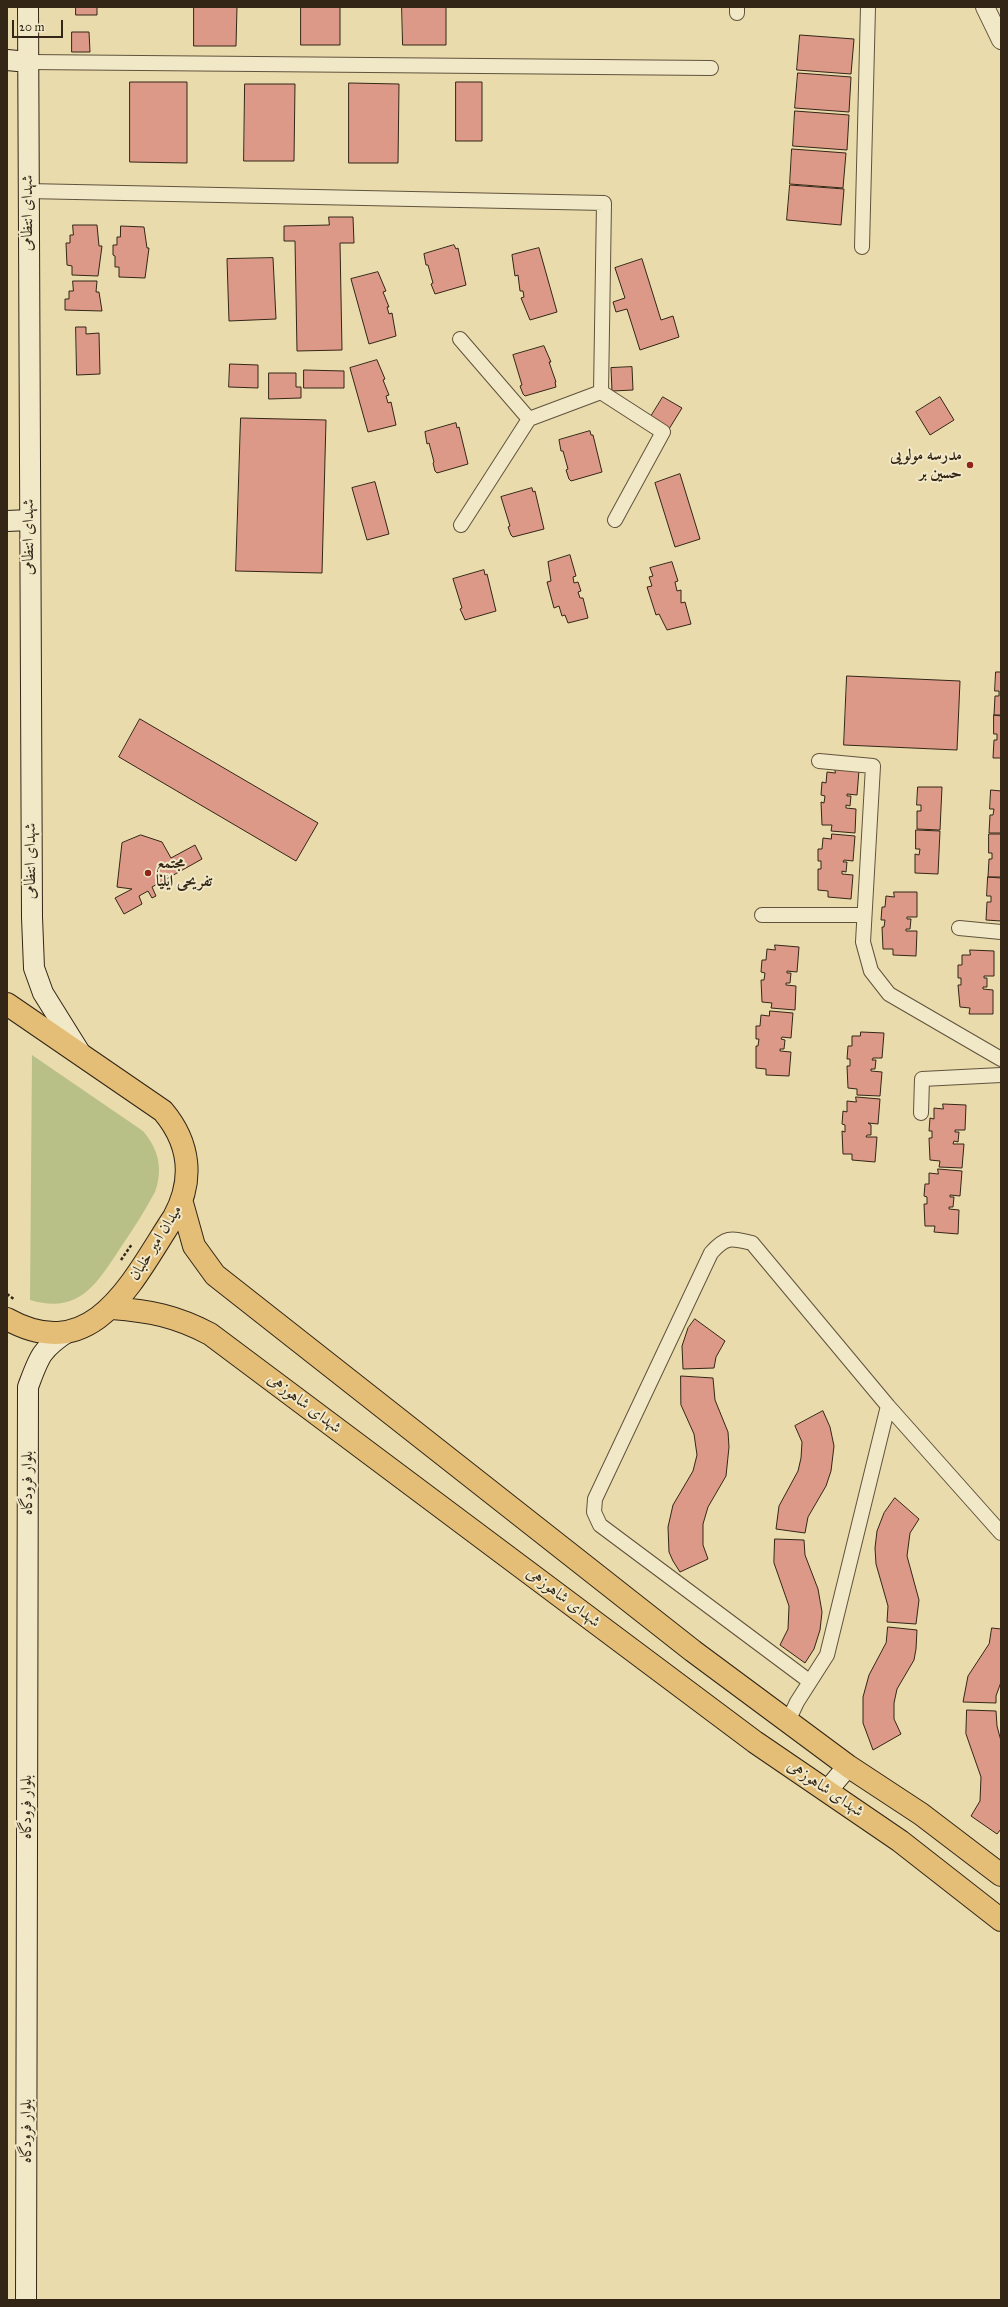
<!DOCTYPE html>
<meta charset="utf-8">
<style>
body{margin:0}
#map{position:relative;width:1008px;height:2307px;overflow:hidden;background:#e9dbab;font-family:"IM FELL Great Primer",serif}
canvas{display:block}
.frame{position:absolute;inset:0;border:8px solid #332617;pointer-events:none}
.scale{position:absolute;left:12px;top:20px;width:51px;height:18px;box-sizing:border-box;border:2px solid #332617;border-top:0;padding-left:5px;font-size:12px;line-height:14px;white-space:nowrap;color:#332617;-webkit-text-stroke:3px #f1e8c8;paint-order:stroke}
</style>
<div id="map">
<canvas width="1008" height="2307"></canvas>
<div class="frame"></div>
<div class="scale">20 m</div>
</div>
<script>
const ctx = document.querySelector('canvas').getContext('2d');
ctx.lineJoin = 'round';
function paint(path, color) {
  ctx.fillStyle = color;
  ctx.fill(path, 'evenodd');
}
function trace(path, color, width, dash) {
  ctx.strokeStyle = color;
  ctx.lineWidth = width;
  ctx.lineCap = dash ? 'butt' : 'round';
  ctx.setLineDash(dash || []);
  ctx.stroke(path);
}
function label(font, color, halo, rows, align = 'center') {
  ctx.font = font + ' "IM FELL Great Primer",Amiri,serif';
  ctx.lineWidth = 4;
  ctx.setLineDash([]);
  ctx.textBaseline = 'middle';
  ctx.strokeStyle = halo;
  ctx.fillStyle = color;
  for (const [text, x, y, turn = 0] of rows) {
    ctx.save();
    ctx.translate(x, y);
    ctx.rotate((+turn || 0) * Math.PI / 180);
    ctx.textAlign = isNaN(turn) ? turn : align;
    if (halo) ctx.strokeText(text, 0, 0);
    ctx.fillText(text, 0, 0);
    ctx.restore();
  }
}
paint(new Path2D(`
 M32,1055L143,1131C159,1150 163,1169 155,1192C145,1211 133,1229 121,1247C97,1283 80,1315 30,1300Z`), '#b9c087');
const building = new Path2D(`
 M76,7H97V15H76Z
 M194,7H237L236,46H194Z
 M301,7H340V45H301Z
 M402,7H446V45H403Z
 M72,32H89L90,52H72Z
 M800,35L854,39L851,74L797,70Z
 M798,73L851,77L849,112L795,108Z
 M130,82H187V163L130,162Z
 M456,82H482V141H456Z
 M349,83L399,84L398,163H349Z
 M245,84H295L294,161H244Z
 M795,111L849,115L847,150L793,146Z
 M792,149L846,153L843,188L790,184Z
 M790,185L844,189L841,225L787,220Z
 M329,217H353L354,243H340L342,350L297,351L295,241H284V226L329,225Z
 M73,225H97L99,246H102L98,276L72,275V266L67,265L66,243H70V235H73Z
 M121,226L144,227L147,248H149L145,278L119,277V267H115V256L113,255V245H117V237H120Z
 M454,245L456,249L458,248L466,285L435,294L431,284L433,283L428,265H426L424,254Z
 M539,248L557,312L530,320L521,298L524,297L523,291H520L518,275L515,276L512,255Z
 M273,258L276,319L229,321L227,259Z
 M642,259L661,320L673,316L679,337L640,350L627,309L616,312L613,302L625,298L615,268Z
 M378,272L386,291L383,292L389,307H387L389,314L392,313L396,336L369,344L351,279Z
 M73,281H97L96,292H99L102,311L65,310V299H69V291H73Z
 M76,327H86V334L99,333L100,374L77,375Z
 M544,346L551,362H549L556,382H555L556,387L525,396L523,394L520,386L522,385L513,355Z
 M377,360L385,379L383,380L389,395L386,396L388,403L391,402L396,425L368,432L350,368Z
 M230,364L258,365V388L229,387Z
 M632,367L633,390L612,391L611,368Z
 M304,370L344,371V388H304Z
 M269,373H296V387H301V398L269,399Z
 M663,397L682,408L669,429L650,418Z
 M940,397L954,420L930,435L916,412Z
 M241,418L326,420L322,573L236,571Z
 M456,423L457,428L459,427L468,464L437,473L435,471L433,463L434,462L429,443L427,444L425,432Z
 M590,431L591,435H593L602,472L571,481L569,479L566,470L568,469L563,451H561L559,440Z
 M680,474L700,539L675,547L655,483Z
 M375,482L389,534L367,540L352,488Z
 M532,488L533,492L535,491L544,529L513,537L511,535L508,527L510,526L501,497Z
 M570,555L576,576L573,577L574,583L578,582L581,591L578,592L580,598H583L588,618L568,623L565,615L562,616L559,606L554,608L547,582L551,581L548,562Z
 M672,562L678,581L675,582L677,591L681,590V603L685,602L691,624L667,630L659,614L656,615L647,587L652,586L649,577L653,576L650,568Z
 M484,570L485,575L487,574L496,611L465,620L460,609L462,608L453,579Z
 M996,672H1001V715H994L995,696H999V691H995Z
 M847,676L960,681L957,750L844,745Z
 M994,715L1001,716V758H993L994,740H997V734H994Z
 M140,719L318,823L296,861L119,757Z
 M835,768L859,770L857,795L847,794V796H851L850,806L846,805V808L856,809L855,833L831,831L832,825H822L821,802L824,803L825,796L821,795L822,782L826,783L827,772L835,773Z
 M918,787H942L940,830L917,829V811H921V805H917Z
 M991,790L1001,791V833H989L990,815H993L994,809H990Z
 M916,830L940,831L938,874L915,873V854L919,855L920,849H916Z
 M832,834L855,836L853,861L844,860L843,862H847L846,872L842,871V874L853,875L851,899L828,897V891L818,890V869H821V861H818V849H822L823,838L831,839Z
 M989,834H1001V877H988L989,859H992V853H989Z
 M141,835L162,842L171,858L195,845L202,859L152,887L156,896L152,898L148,891L139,896L142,904L124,914L115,898L132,889L117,887L122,843Z
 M988,877L1001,878V921L986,920L987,902H991V896H987Z
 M894,892H917V917H907V919H911L910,929H906V931H917L916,956L893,955V949H883L882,927H884L885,920H881L882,907H885L886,896L894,897Z
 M775,945L799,947L797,972L787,971V973H791L790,983H786V985L796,986L795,1010L771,1008L772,1003L762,1002L761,980H764L765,973L761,972L762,960H766L767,949L775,950Z
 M970,950L994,951V976H984V978H987V987H983V989L993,990V1014H969L970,1008L960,1007L958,985H961V978H958V965H962V955H970Z
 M770,1011L793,1013L791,1038L782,1037L781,1039L785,1040L784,1049H780V1051L791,1052L789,1076L766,1075V1069L756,1068V1046H758L759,1039H756V1026H760L761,1015L769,1016Z
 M861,1032L884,1033L882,1058H873L872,1060H876L875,1069H871V1071L882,1072L880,1096L857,1095V1089L848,1088L847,1066H850V1059H847L848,1046H852V1036H860Z
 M856,1097L880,1099L878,1124L868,1123L871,1125V1135H867L866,1137H877L875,1162L852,1160V1154H843L842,1131L845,1132V1125L842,1124L843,1111L847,1112V1101L856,1102Z
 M943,1104L966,1105L965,1130H955V1132H959L958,1142L954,1141L953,1144H964L962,1168L939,1167L940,1161L930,1160L929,1138H932V1131H929L930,1118L934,1119V1108L943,1109Z
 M938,1169L962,1171L960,1196L950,1195V1197H954L953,1207H949V1209L959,1210L958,1234L934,1232L935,1226H925L924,1204H927V1197L924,1196L925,1184H929V1173L938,1174Z
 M695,1319L725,1341L716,1357L714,1368L683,1369L682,1346L688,1328Z
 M681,1376L713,1378L715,1400L728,1432L729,1447L726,1476L708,1507L703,1524V1545L708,1559L680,1572L673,1561L669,1552L668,1527L673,1505L693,1471L697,1455L694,1434L681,1405Z
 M823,1411L830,1427L834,1446L831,1471L826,1486L808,1517L805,1533L776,1529L779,1506L798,1471L801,1458L802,1442L795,1426Z
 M895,1498L919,1519L910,1533L907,1556L919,1600L916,1624L887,1622L888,1606L876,1564L875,1548L877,1531L884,1513Z
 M775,1539L804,1540L805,1555L818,1589L822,1612L820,1630L814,1649L805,1663L780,1645L788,1629L789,1606L774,1563Z
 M888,1627L917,1630L916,1649L914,1660L897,1689L894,1703V1719L901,1734L873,1750L863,1723V1697L869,1675L886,1643Z
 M992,1628L1001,1629V1682L996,1696V1703L963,1702L968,1676L989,1644Z
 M967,1710L996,1711L997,1726L1001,1741V1829L997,1834L971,1816L980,1801L981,1777L966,1734Z`);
paint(building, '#dd9987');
trace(building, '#332617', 1);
const minor = new Path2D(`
 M737,13V7
 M28,62L711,68
 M27,191L604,203L601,392
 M862,247L868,7
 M460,339L529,419
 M601,392L663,432L615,520
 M461,525L529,419L601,392
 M819,761L873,766L863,942L871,971L889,994L1001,1059
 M762,915H864
 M959,928L1001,932
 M921,1113L922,1079L1001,1075
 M809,1681L600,1525L594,1512L595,1499L711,1253C726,1236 731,1238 752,1243L888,1406L1001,1533
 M788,1721L797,1702L827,1655L888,1406`);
const tertiary = new Path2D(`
 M985,7L1001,40`);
const secondary = new Path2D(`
 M28,7L32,917L34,968L43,993L81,1054
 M7,60L28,62
 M7,521L29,520
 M827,1791L848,1766
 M26,2300L28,1387C39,1357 41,1349 69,1331`);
const primary = new Path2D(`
 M7,1004L163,1111C190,1143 194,1180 174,1217C134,1277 95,1368 7,1319
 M182,1203L194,1246L215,1275L693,1651L848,1766L921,1814L1001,1875
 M112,1308C150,1311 176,1316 210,1334L755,1742L900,1841L1001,1920`);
trace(minor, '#60533c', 16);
trace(tertiary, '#60533c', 20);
trace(secondary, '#332617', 22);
trace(primary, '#332617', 24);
trace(new Path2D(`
 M121,1260L132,1244
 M7,1294L15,1300`), '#332617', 2.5, [3, 2]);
trace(minor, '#f1e8c8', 14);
trace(tertiary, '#f1e8c8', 18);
trace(secondary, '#f1e8c8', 20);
trace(primary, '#e4be76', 22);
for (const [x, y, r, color] of [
 [970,465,4,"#8f2418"],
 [148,873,4,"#8f2418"]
]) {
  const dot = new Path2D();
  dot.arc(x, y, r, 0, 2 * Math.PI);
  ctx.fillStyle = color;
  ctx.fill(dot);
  trace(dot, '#f1e8c8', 1.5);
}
label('16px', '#332617', '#f1e8c8', [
 ["شهدای انتظامی",28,213,-90],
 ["شهدای انتظامی",29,537,-90],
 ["شهدای انتظامی",31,861,-90],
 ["میدان امیر خلبان",156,1243,-58],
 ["شهدای شاهوزهی",304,1404,37],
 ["بلوار فرودگاه",28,1483,-90],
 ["شهدای شاهوزهی",563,1598,37],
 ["شهدای شاهوزهی",825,1789,34],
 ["بلوار فرودگاه",27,1807,-90],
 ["بلوار فرودگاه",27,2131,-90]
]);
label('bold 16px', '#332617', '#f1e8c8', [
 ["مدرسه مولویی",962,456],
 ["حسین بر",962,474],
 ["مجتمع",156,864,"left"],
 ["تفریحی ایلیا",156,882,"left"]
], 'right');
</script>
